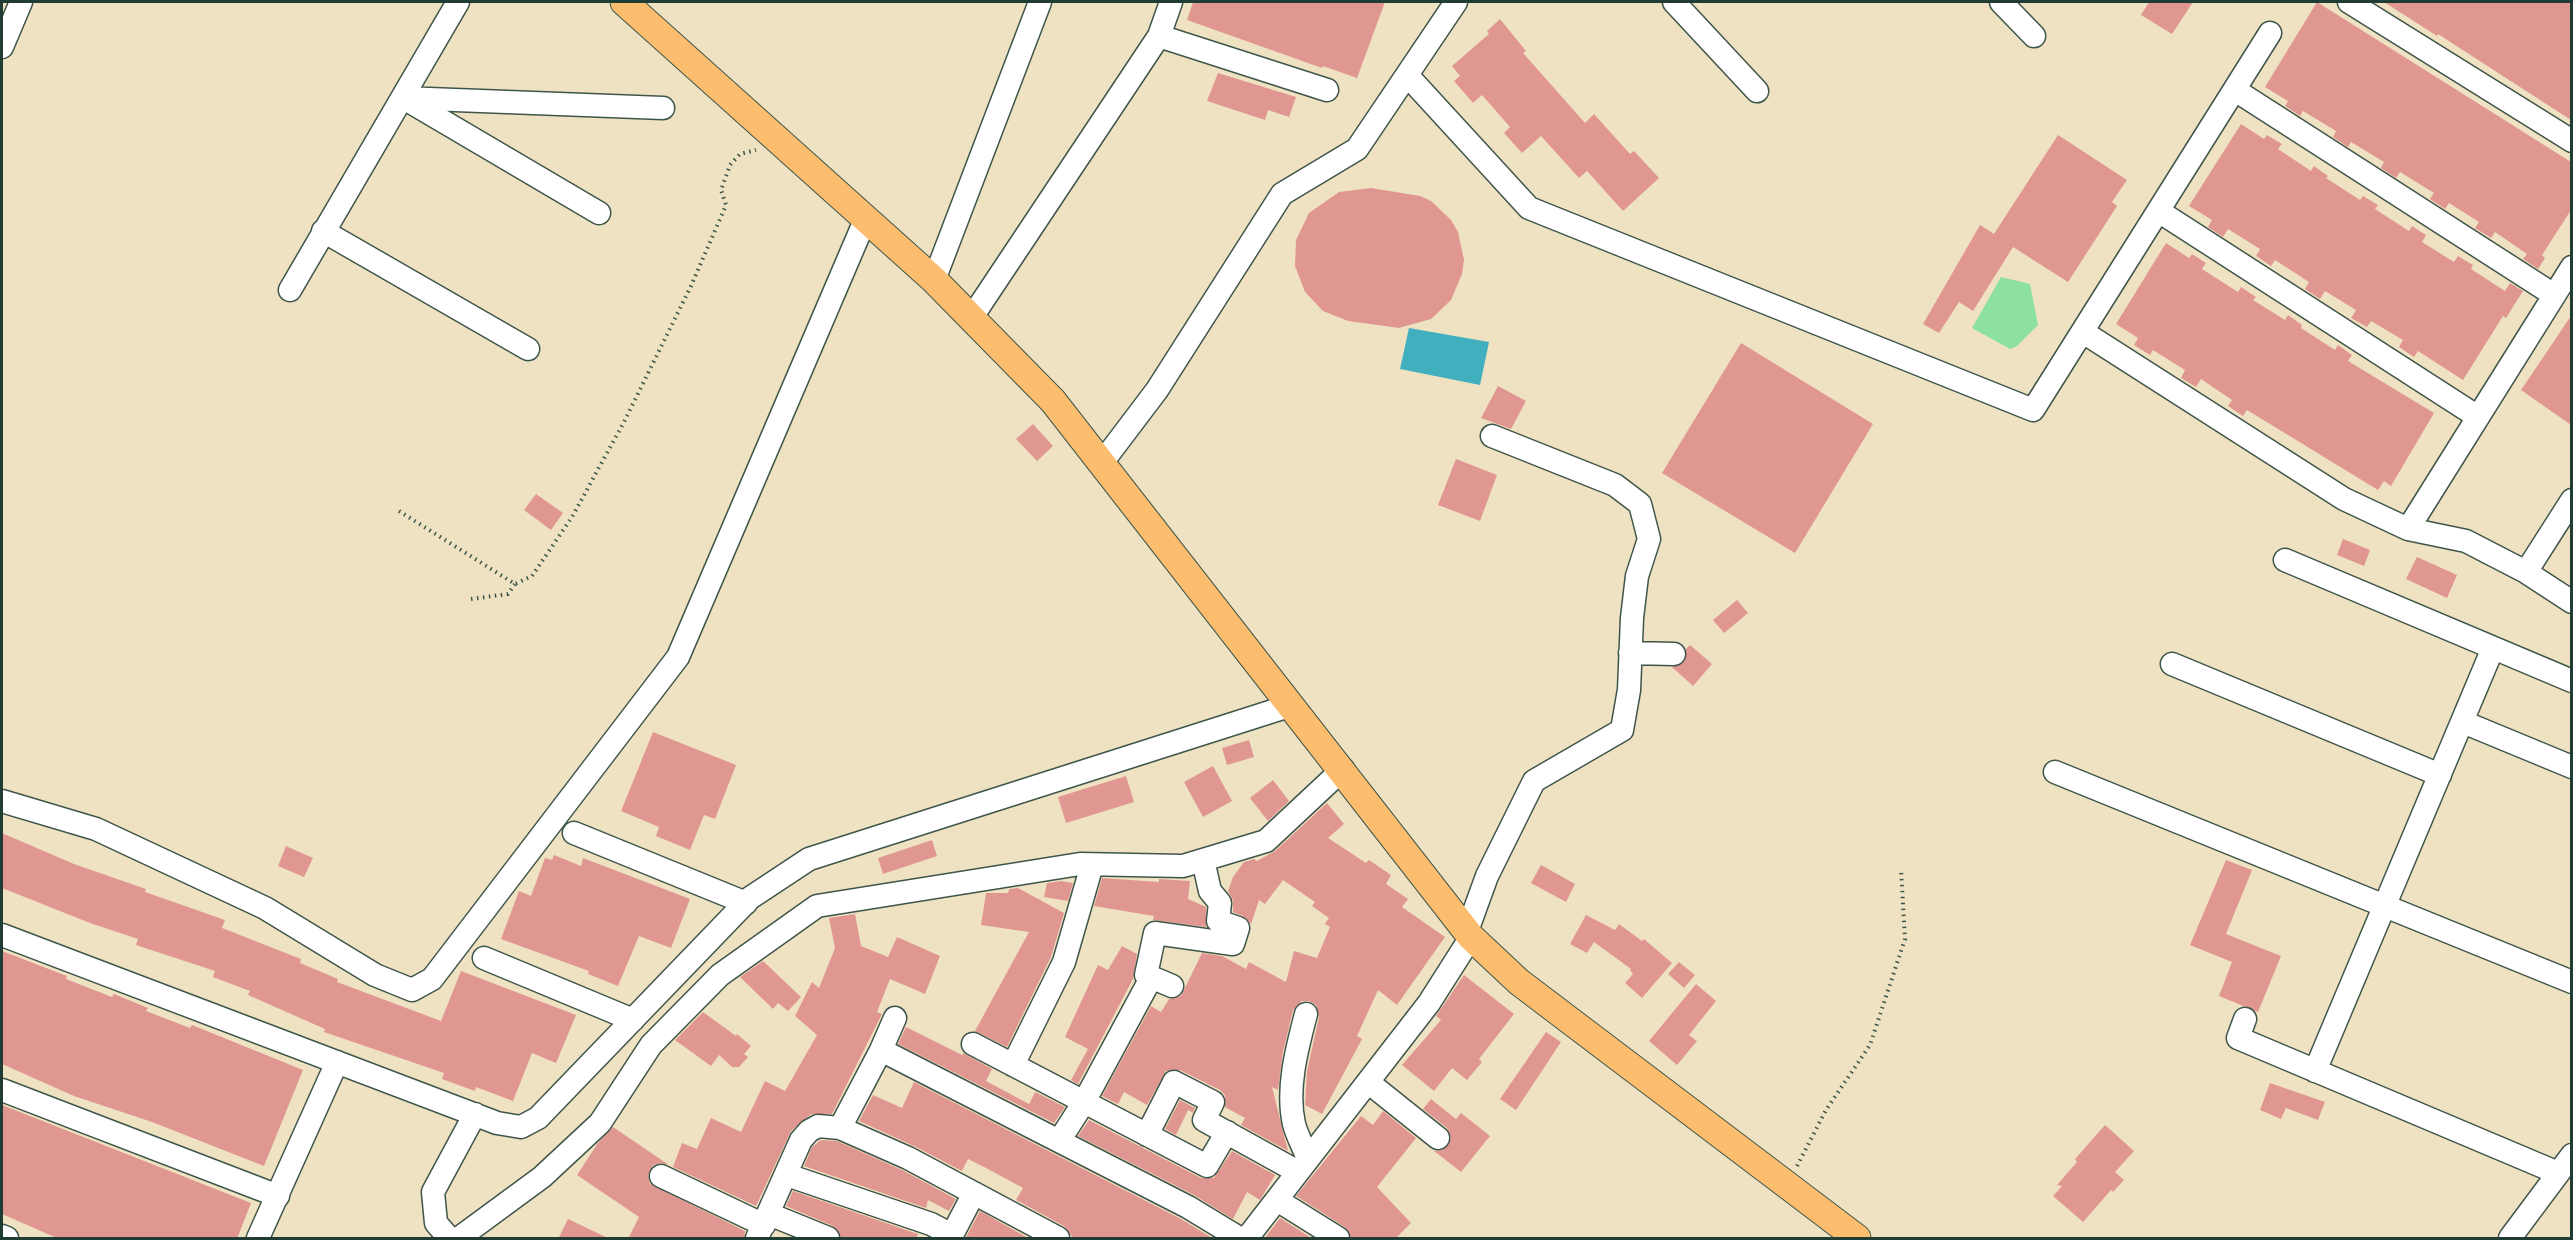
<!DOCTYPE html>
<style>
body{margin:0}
#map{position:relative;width:2573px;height:1240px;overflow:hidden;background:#efe2c2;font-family:"Gochi Hand",sans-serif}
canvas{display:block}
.frame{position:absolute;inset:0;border:3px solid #1f3d34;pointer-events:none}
</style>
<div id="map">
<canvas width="2573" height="1240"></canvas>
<div class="frame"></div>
</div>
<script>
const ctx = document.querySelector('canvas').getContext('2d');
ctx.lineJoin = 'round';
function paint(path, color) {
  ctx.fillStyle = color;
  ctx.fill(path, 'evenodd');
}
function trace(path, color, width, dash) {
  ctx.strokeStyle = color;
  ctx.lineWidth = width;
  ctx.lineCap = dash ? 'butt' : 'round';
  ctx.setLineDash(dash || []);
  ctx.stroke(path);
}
paint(new Path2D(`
 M2001,277L2030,284L2038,325L2017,346L2010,349L1972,328Z`), '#8ce0a1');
paint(new Path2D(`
 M1409,328L1489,342L1480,385L1400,369Z`), '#41afbe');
paint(new Path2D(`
 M1193,2H1385L1357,78L1323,66L1322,68L1187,20Z
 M2149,2H2193L2172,34L2141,15Z
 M2317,2L2571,162V210L2542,255L2545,258L2538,269L2523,259L2527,254L2495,232L2491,238L2475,228L2479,222L2449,203L2445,209L2430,199L2434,193L2400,172L2396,178L2381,168L2384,162L2351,142L2348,147L2333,137L2336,131L2303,111L2300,116L2285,106L2288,101L2265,87Z
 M2384,2H2571V120L2438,34L2437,36Z
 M1500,19L1526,51L1523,53L1585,123L1594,114L1630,154L1634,151L1659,178L1623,211L1587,171L1579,178L1541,136L1522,153L1504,133L1510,127L1482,95L1473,103L1454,81L1460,76L1452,66L1489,34L1487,31Z
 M1218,73L1296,97L1289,117L1268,110L1265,120L1207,101Z
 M2241,124L2264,139L2267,135L2282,144L2278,149L2311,171L2314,166L2328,176L2326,178L2360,200L2363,196L2378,205L2375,209L2409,231L2412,226L2418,230L2426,235L2422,242L2454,262L2458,256L2473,265L2471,269L2505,291L2510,283L2523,291L2506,318L2503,316L2463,380L2418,351L2414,357L2399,347L2403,340L2371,321L2367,327L2351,318L2356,310L2325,291L2320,299L2305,289L2309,282L2275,260L2271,266L2256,256L2260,249L2228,229L2223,237L2208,227L2212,220L2189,206Z
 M2058,135L2127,180L2112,202L2117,206L2068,282L2013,247L1973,311L1959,302L1939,333L1923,324L1980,225L1994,234Z
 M1371,188L1420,196L1431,201L1451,220L1458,232L1464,260L1462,274L1451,300L1431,319L1399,328L1348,321L1323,311L1305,292L1295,266L1296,240L1309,213L1339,192Z
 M2166,243L2189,258L2192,254L2206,263L2202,269L2238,292L2241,287L2256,297L2253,300L2285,320L2288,315L2302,325L2301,328L2335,350L2338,345L2352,355L2348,361L2434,413L2391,486L2384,481L2378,490L2247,410L2243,416L2228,406L2232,400L2201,379L2196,387L2181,378L2185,370L2153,350L2150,355L2134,345L2138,338L2116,324Z
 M2571,316V425L2521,390Z
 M1741,343L1873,424L1795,553L1662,473Z
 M1498,386L1526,401L1511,429L1481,418Z
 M1033,424L1053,446L1037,461L1016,439Z
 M1456,459L1497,475L1480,521L1438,505Z
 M536,494L563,513L551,530L524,510Z
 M2343,539L2370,550L2364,566L2337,555Z
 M2417,557L2457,575L2447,598L2406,579Z
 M1737,600L1748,613L1724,633L1713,620Z
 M1690,645L1712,664L1693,686L1672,667L1685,661L1686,649Z
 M653,732L736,765L715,819L704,815L690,850L656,836L659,827L621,811Z
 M1249,740L1254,757L1227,765L1222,748Z
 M1213,766L1232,801L1203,817L1184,782Z
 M1126,776L1134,802L1066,823L1058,797Z
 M1273,780L1289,801L1268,821L1250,798Z
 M1327,803L1344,824L1328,838L1366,863L1369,860L1391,875L1386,884L1408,899L1402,907L1445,937L1397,1005L1378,990L1357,1036L1362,1039L1322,1114L1305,1105L1307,1071L1319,1017L1316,1005L1309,1001H1302L1293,1010L1283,1052L1278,1090L1272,1087L1288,1151L1241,1125L1245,1118L1225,1107V1095L1220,1090L1180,1070L1166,1071L1147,1105L1124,1092L1118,1104L1102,1096L1151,1006L1161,1012L1169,999L1181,996L1202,953L1222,956L1246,969L1249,962L1286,982L1294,951L1317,958L1330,927L1325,924L1329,918L1312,906L1315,902L1283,880L1265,904L1259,900L1251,924L1243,916L1233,912V900L1228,891L1233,877L1244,862L1254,859L1257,861L1275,851Z
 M2,833L74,864L146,889L145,892L225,920L222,928L301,959L300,963L338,979L337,982L441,1021L461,971L576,1015L556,1063L532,1053L513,1101L476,1087L475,1091L442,1079L444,1073L324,1032L325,1029L248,995L250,991L213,977L215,971L136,945L138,939L90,923L2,888Z
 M932,840L937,856L883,874L878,858Z
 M286,846L313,858L304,877L278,866Z
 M554,855L581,866L583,858L690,899L671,948L639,936L618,986L588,974L589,971L501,939L519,891L531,896L545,858L552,860Z
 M2226,860L2252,870L2226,934L2281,956L2258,1012L2219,996L2232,962L2190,945Z
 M1541,865L1575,884L1566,902L1531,883Z
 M1102,878L1159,882V879L1190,881L1188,899L1206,907V927L1153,920L1154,916L1094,906Z
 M1061,881L1073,883L1068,901L1044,897L1047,883Z
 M1018,888L1064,913L1051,957L1007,1047L975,1031L1029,932L981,925L986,893H1008L1009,889Z
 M855,914L861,946L888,957L897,937L940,956L925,994L890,979L877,1012L882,1014L832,1114H811L791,1131L756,1206L673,1167L682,1143L697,1149L711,1118L741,1132L765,1081L785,1091L817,1035L795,1016L812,982L819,988L835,948L829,918Z
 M1586,915L1615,930L1619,924L1642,941L1644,939L1672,963L1642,998L1625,983L1633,974L1630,970L1631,969L1594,942L1587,953L1570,944Z
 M1122,946L1137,954L1133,979L1078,1084L1071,1080L1088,1049L1065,1037L1098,965L1108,970Z
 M2,951L67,976L66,979L112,997L114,994L148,1008L146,1011L190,1028L192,1025L303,1070L264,1166L152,1122L74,1096L2,1064Z
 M763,961L801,997L788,1011L778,1003L773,1009L740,977Z
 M1679,962L1695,975L1684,988L1668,974Z
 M1464,975L1514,1014L1479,1059L1482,1062L1467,1080L1452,1068L1434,1091L1402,1065L1441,1020L1436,1016Z
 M1696,984L1716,1001L1689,1035L1697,1041L1677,1065L1649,1041Z
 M703,1012L736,1036L737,1034L751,1046L744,1054L748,1057L739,1067H732L719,1055L711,1066L675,1040Z
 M906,1027L962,1055L963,1053L992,1069L986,1081L1029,1104L1035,1092L1065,1107L1054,1123L898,1044Z
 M1546,1032L1561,1042L1516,1110L1500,1099Z
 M914,1082L1181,1219L1214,1239H1074L1064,1226L1016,1200L1023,1188L988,1169L968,1159L962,1171L914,1146L859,1121L873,1095L902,1108Z
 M2270,1083L2325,1102L2318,1120L2286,1108L2281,1119L2260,1110Z
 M1431,1099L1456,1119L1461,1113L1490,1136L1461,1172L1434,1151L1443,1150L1451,1139L1447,1128L1423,1109Z
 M1180,1100L1195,1108L1193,1113L1188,1110L1176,1135L1165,1129Z
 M2,1105L251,1203L237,1239H59L2,1214Z
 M1383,1111L1416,1138L1377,1187L1411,1223L1395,1239H1351L1345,1227L1296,1196L1361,1116L1373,1125Z
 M1089,1120L1201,1178H1214L1232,1151L1275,1175L1260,1200L1247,1192L1233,1219L1194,1195L1078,1136Z
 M2105,1125L2134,1151L2115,1172L2124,1180L2113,1192L2111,1190L2083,1222L2053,1196L2062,1186L2057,1185L2077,1162L2075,1159Z
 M613,1127L669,1165L661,1163L653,1165L648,1176L650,1184L745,1231L744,1239H628L639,1217L577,1175L598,1143Z
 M821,1140L837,1141L902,1170L956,1199L949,1211L928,1200L926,1208L804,1166L812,1147Z
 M793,1191L918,1234L916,1239L841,1237L833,1226L786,1206Z
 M980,1211L1030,1239H965Z
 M1280,1218L1313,1239H1264Z
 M568,1219L610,1239H558Z`), '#e19791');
const minor = new Path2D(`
 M1674,2L1757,91
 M2001,2L2034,36
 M2349,2L2572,141
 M1159,36L1327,90
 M2,47L21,2
 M1407,75L1529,208L2033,410L2270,33
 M2235,90L2554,295
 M403,98L663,108
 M407,100L599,213
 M2160,212L2478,417
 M323,231L528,349
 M934,280L1040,2
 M290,290L458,2
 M972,317L1159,36L1171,2
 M2083,332L2344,499L2408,529L2466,541L2526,572L2572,602
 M1101,464L1157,390L1282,194L1357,149L1456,2
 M2408,529L2572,267
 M2285,560L2572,681
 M2526,572L2572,500
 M1630,653L1674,654
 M2172,664L2440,775
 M2463,722L2572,767
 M2055,772L2572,982
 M2,801L96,829L265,908L375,975L412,990L432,979L678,657L866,218
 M574,833L746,903
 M1467,931L1487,876L1534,781L1622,730L1629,690L1632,618L1637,576L1649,539L1640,504L1615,485L1492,436
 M2,935L497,1123L521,1127L538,1118L750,898L809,859L1292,705
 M484,958L633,1020
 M1172,986L1146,975L1155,933L1233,944L1238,928L1218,921L1220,903L1210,891L1203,860
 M1306,1014C1297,1048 1286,1089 1294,1124C1297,1136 1304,1148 1308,1159
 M2245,1019L2238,1038L2558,1173
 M973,1044L1207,1166L1227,1132
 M881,1050L1188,1207L1239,1238
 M1013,1065L1064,962L1092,865
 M2315,1071L2493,648
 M1368,1082L1438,1138
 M2,1090L278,1196
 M840,1128L881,1050L895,1018
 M1147,1135L1174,1082L1213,1102L1204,1120L1298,1172
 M1059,1141L1084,1102L1151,978
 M787,1175L931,1224L952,1235L974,1193
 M661,1176L764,1225
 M1277,1200L1338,1238
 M769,1214L828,1238
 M2,1236L7,1238
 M258,1238L337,1062
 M449,1238L436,1223L433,1192L475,1114
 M459,1238L542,1177L600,1123L651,1045L720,975L817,906L1080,864L1183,866L1266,841L1343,769
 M757,1238L801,1140L809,1131L818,1126L840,1128L908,1158L1058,1238
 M1247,1238L1429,1003L1471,937
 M2510,1238L2572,1155`);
const major = new Path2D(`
 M624,2L934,280L1053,401L1471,937L1519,982L1857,1238`);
trace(minor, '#3e5649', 25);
trace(major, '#3e5649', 29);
trace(new Path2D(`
 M399,511L515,584L532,576L572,517L624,422L691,286L726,205L721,190L730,165L740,154L756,150
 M471,599L508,594L515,584
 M1797,1166L1826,1110L1870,1045L1905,939L1901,869`), '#3e5649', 4, [1.5, 4.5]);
trace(minor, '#fff', 22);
trace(major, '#fcbd6f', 27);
</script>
